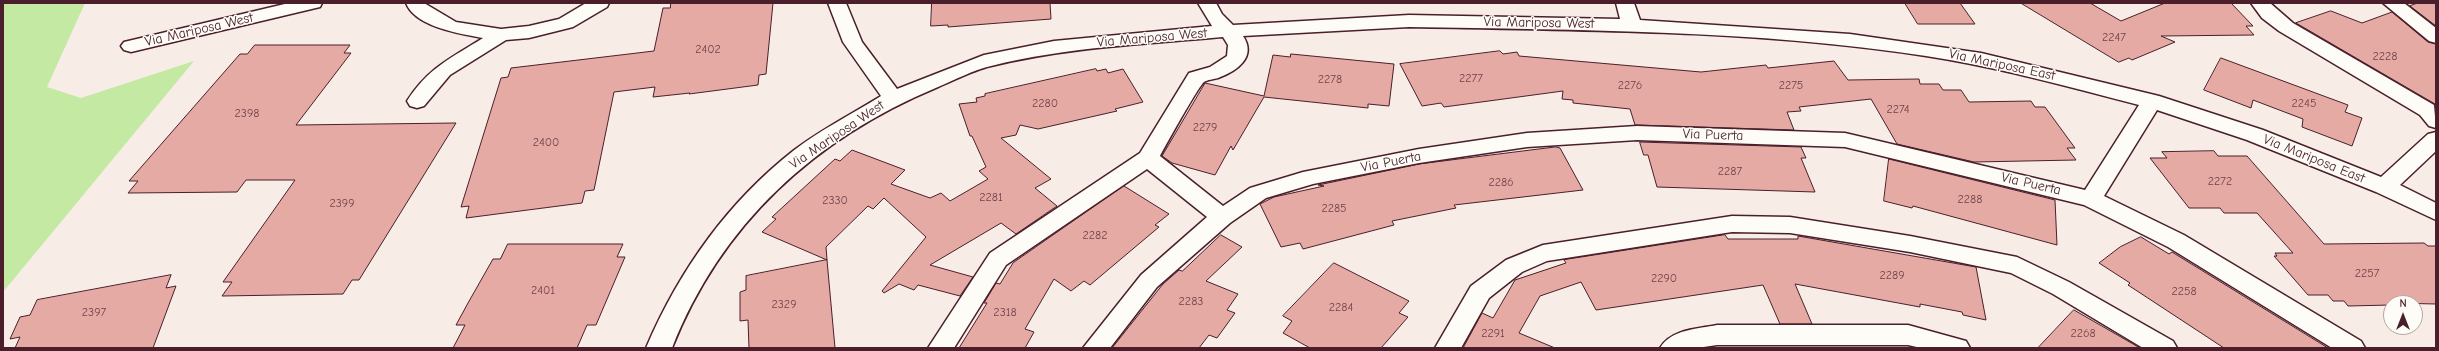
<!DOCTYPE html>
<style>
body{margin:0}
#map{position:relative;width:2439px;height:351px;overflow:hidden;background:#f8ece6;font-family:"Comic Neue",sans-serif}
canvas{display:block}
.frame{position:absolute;inset:0;border:4px solid #4a1f2b;pointer-events:none}
.north{position:absolute;left:2383px;top:295px;width:40px;height:40px;box-sizing:border-box;background:#fdfcf7;border:1px solid #b5a4a5;border-radius:50%;rotate:0deg;font-size:11px;font-weight:700;line-height:16px;text-align:center;color:#4a1f2b}
.north::after{content:'';display:block;margin:auto;width:14px;height:18px;background:#4a1f2b;clip-path:polygon(50% 0,100% 100%,50% 72%,0 100%)}
</style>
<div id="map">
<canvas width="2439" height="351"></canvas>
<div class="frame"></div>
<div class="north">N</div>
</div>
<script>
const ctx = document.querySelector('canvas').getContext('2d');
ctx.lineJoin = 'round';
function paint(path, color) {
  ctx.fillStyle = color;
  ctx.fill(path, 'evenodd');
}
function trace(path, color, width, dash) {
  ctx.strokeStyle = color;
  ctx.lineWidth = width;
  ctx.lineCap = dash ? 'butt' : 'round';
  ctx.setLineDash(dash || []);
  ctx.stroke(path);
}
function label(font, color, halo, rows, align = 'center') {
  ctx.font = font + ' "Comic Neue",sans-serif';
  ctx.lineWidth = 3;
  ctx.setLineDash([]);
  ctx.textBaseline = 'middle';
  ctx.strokeStyle = halo;
  ctx.fillStyle = color;
  for (const [text, x, y, turn = 0] of rows) {
    ctx.save();
    ctx.translate(x, y);
    ctx.rotate((+turn || 0) * Math.PI / 180);
    ctx.textAlign = isNaN(turn) ? turn : align;
    if (halo) ctx.strokeText(text, 0, 0);
    ctx.fillText(text, 0, 0);
    ctx.restore();
  }
}
paint(new Path2D(`
 M3,3H85L47,87L81,98L194,61L3,292Z`), '#c4e9a3');
const building = new Path2D(`
 M671,3H773L766,74L759,75L758,85L689,94L690,93L653,97L655,87L614,92L594,190L585,191L582,203L466,218L469,206L461,207L501,78L508,77L511,68L654,51L663,8H670Z
 M932,3H1050L1051,19L948,27V25L931,26Z
 M1905,3H1960L1975,24H1918Z
 M2021,3H2090L2121,21L2165,3H2231L2253,26H2246L2254,35L2161,36L2175,42L2132,60L2129,58L2119,62Z
 M2418,3H2436V26L2410,6Z
 M2331,11L2362,23L2392,12L2428,42L2436,44V107L2435,104L2296,23Z
 M255,45H350L344,53H351L296,125L456,123L359,280H352L343,294L222,296L232,282H223L295,180H246L237,192L128,193L138,181H129L240,54H247Z
 M1500,51L1503,54L1517,52L1519,56L1701,72L1766,65L1768,68L1834,61L1848,80L1919,79L1920,84H1939L1943,90H1961L1969,102L2031,101L2035,107H2045L2075,148H2067L2076,160L1974,162L1897,144L1871,99L1799,107L1801,111L1787,112L1794,130L1635,125L1630,109L1573,103V100L1562,99L1563,91L1444,107L1441,103L1422,106L1400,64Z
 M1291,54L1394,64L1389,106L1368,104V108L1264,97L1233,150L1231,146L1215,175L1172,163L1162,156L1205,83L1264,96L1273,55L1290,57Z
 M2221,58L2348,105L2345,112L2362,118L2352,146L2302,127L2303,119L2253,100L2251,108L2204,90Z
 M1096,69L1097,71L1106,69L1108,73L1123,69L1143,102L1115,109L1117,111L1038,129L1020,125L1016,135L1001,138L1051,179L1035,188L1057,206L1016,234L1001,223L930,265L973,277L960,296L918,285L914,290L899,284L884,293L882,291L926,237L884,198L873,209L868,206L826,247L827,260L762,232L776,219L772,217L835,159L840,161L852,150L905,170L891,184L930,198L941,193L950,201L988,179L979,171L986,167L972,136H970L959,104L977,102L976,98L985,96V94Z
 M1640,142L1801,147L1806,158H1801L1815,192L1657,187L1648,155H1644Z
 M1556,147L1560,148L1583,190L1454,205L1456,208L1392,221L1394,225L1303,249L1300,243L1281,247L1260,204L1274,197L1324,186L1318,185L1419,164Z
 M2214,151L2218,156H2247L2324,244L2424,243L2428,246H2436V304L2391,303V305L2348,306L2344,301H2333L2328,295H2308L2274,256H2277L2275,253H2293L2257,213H2224L2220,208H2189L2150,158H2167L2162,152Z
 M1889,159L2055,200L2057,245L1913,206L1912,208L1884,201Z
 M1124,186L1169,214L1155,225L1159,227L1090,285L1084,281L1071,291L1054,279L1025,329L1034,332L1025,348H959L987,303H984L996,283L1000,284L1013,263Z
 M1221,235L1242,247L1206,281L1238,294L1227,310L1235,313L1217,338L1209,335L1199,348H1112L1163,284L1179,270L1182,271Z
 M1725,235L1728,239H1798V236L1976,267L1986,320L1963,315L1962,312L1920,304V307L1795,284L1812,324H1780L1763,285L1596,310L1581,282L1540,296L1519,333L1555,348H1463L1482,313L1493,318L1515,280L1566,263L1564,260Z
 M2141,237L2169,254L2172,252L2328,348H2224L2128,285L2130,283L2099,263L2120,247Z
 M508,244H623L617,257H625L596,325H587L577,348H453L465,325H456L468,303L493,259H500Z
 M827,260L835,348H749L748,320L740,321V292L746,290V276Z
 M1334,263L1409,301L1399,313L1408,317L1381,348H1310L1283,333L1292,321L1283,316Z
 M171,275L166,288L176,286L153,348H15L20,337L10,339L20,317L30,315L37,300Z
 M2074,310L2140,348H2038Z`);
paint(building, '#e5aaa4');
trace(building, '#4a1f2b', 1);
const minor = new Path2D(`
 M289,3H322L320,7L131,52L124,50L121,46L124,42Z
 M406,3H424L456,22L501,29L529,26L559,19L586,3H609L607,7L573,27L529,38L506,40L450,75L424,106L417,108L410,106L407,101C428,68 451,58 483,38C461,34 415,27 406,3Z
 M828,3H846L862,42L897,89L984,55L1054,41L1212,26L1198,3H1216L1222,14L1233,25L1409,15L1620,19L1616,3H1634L1640,20L1850,34L1981,53L2159,96L2263,130L2381,177L2428,134L2436,132V151L2400,185L2436,203V220L2376,192L2247,140L2157,110L2104,196L2184,235L2361,341L2365,348H2332L2168,247L2084,205L1845,147L1637,140L1527,147L1419,163L1313,184L1266,198L1230,223L1157,287L1110,348H1083L1141,275L1207,217L1147,169L1006,265L954,348H928L990,253L1140,153L1189,73L1210,67L1227,56L1228,45L1223,37C1146,44 1067,47 991,66C973,70 955,80 938,87C815,138 721,224 672,348H646C679,271 727,203 793,151C820,130 852,114 881,96L843,42ZM1409,27C1581,30 1756,30 1926,56C1998,67 2069,87 2139,105L2085,190L1845,133L1637,126L1527,133L1419,149L1303,172L1250,188L1223,206L1160,156C1166,145 1198,87 1204,82C1207,80 1214,79 1218,78C1237,71 1257,57 1243,36Z
 M2251,3H2270L2293,23L2434,105L2436,128L2429,126L2420,115L2279,31L2262,18Z
 M2383,3H2404L2436,28V43L2429,41Z
 M1732,216L1790,217L1910,236L2017,257L2069,282L2173,341L2177,348H2143L2053,294L2011,273L1910,252L1790,233L1732,232L1547,261L1522,272L1489,298L1461,348H1435L1471,286L1506,260L1543,245Z
 M1717,325H1908L1966,341L1970,348H1921L1908,345H1717L1697,348H1660C1671,329 1698,329 1717,325Z`);
trace(minor, '#4a1f2b', 3);
paint(minor, '#fdfcf7');
label('12px', '#714249', null, [
 ["2247",2114,38],
 ["2402",708,50],
 ["2228",2385,57],
 ["2277",1471,79],
 ["2278",1330,80],
 ["2276",1630,86],
 ["2275",1791,86],
 ["2280",1045,104],
 ["2245",2304,104],
 ["2274",1898,110],
 ["2398",247,114],
 ["2279",1205,128],
 ["2400",546,143],
 ["2287",1730,172],
 ["2272",2220,182],
 ["2286",1501,183],
 ["2281",991,198],
 ["2288",1970,200],
 ["2330",835,201],
 ["2399",342,204],
 ["2285",1334,209],
 ["2282",1095,236],
 ["2257",2367,274],
 ["2289",1892,276],
 ["2290",1664,279],
 ["2401",543,291],
 ["2258",2184,292],
 ["2283",1191,302],
 ["2329",784,305],
 ["2284",1341,308],
 ["2397",94,313],
 ["2318",1005,313],
 ["2291",1493,334],
 ["2268",2083,334]
]);
label('14px', '#4a1f2b', '#fdfcf7', [
 ["Via Mariposa West",1539,23,1],
 ["Via Mariposa West",199,30,-13],
 ["Via Mariposa West",1152,38,-5],
 ["Via Mariposa East",2002,65,12],
 ["Via Mariposa West",837,135,-34],
 ["Via Puerta",1713,135,2],
 ["Via Mariposa East",2314,159,22],
 ["Via Puerta",1391,162,-11],
 ["Via Puerta",2031,184,13]
]);
</script>
